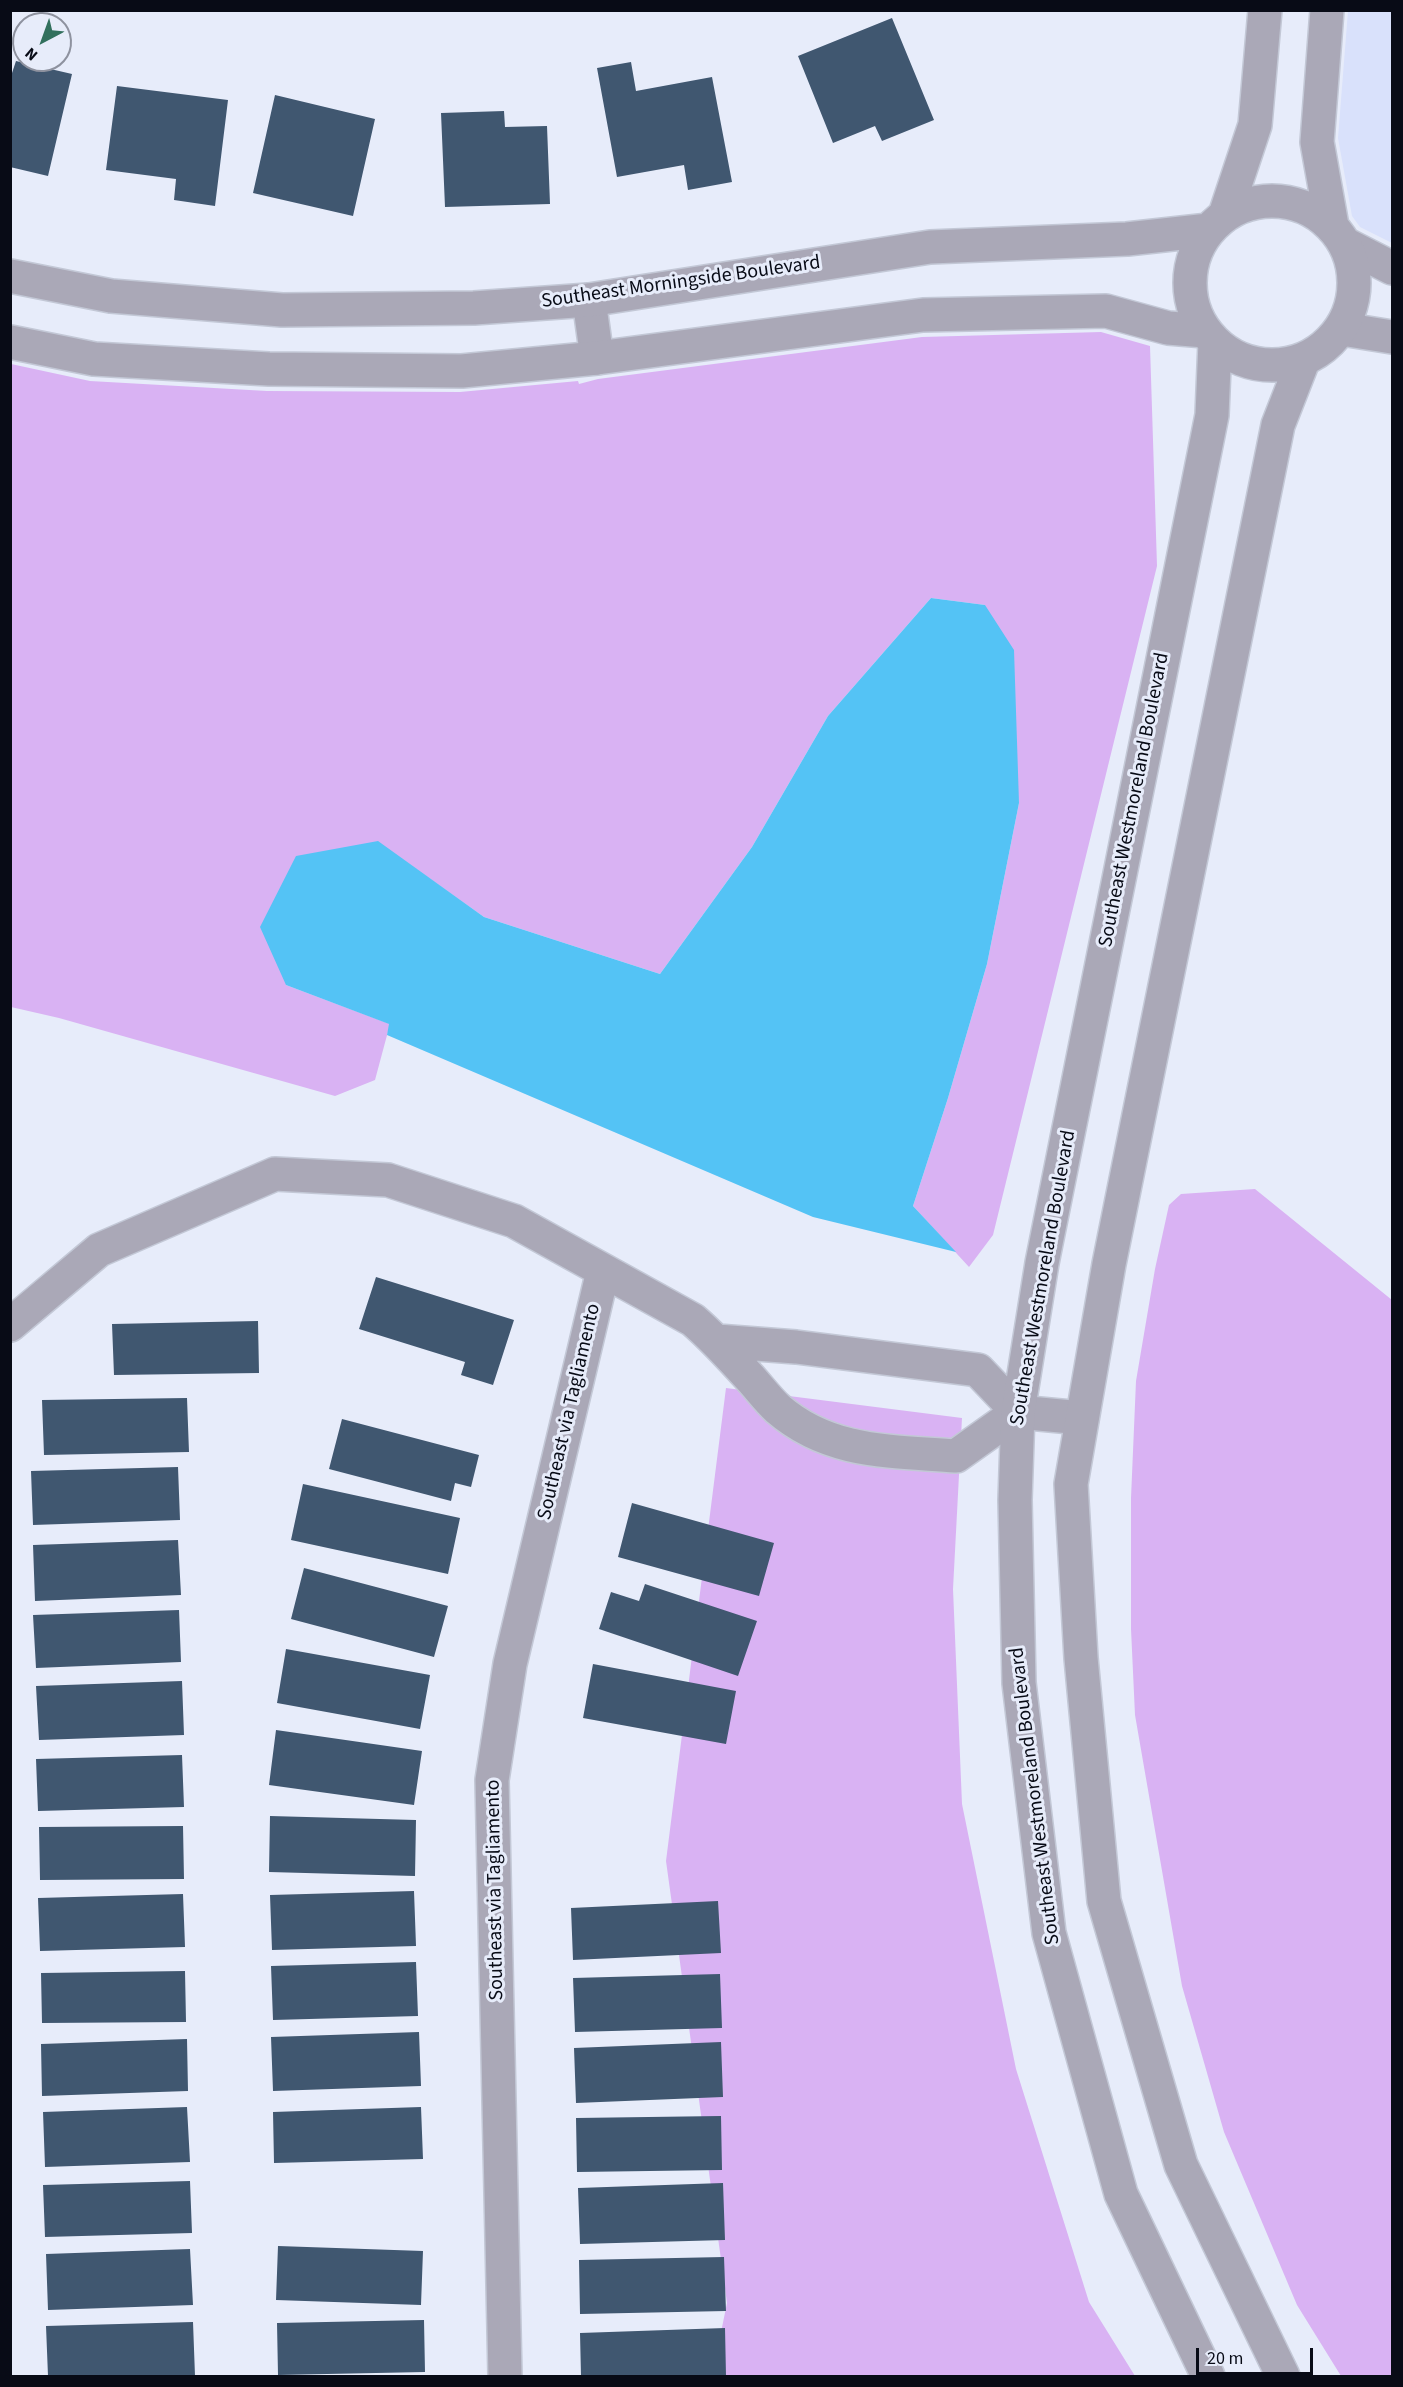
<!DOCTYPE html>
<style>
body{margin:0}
#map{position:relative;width:1403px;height:2387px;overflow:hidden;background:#e7ecfa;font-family:"Source Sans 3",sans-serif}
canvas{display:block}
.frame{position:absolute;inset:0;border:12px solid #080b16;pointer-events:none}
.north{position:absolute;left:12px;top:12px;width:60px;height:60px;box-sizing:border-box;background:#e7ecfa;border:2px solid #8e929f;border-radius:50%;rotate:221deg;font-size:16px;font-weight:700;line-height:24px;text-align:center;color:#080b16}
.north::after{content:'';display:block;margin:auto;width:21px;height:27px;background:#32705d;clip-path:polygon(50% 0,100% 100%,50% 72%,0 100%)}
.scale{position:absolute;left:1196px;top:2348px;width:117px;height:27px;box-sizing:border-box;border:3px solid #080b16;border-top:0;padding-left:8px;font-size:18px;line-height:21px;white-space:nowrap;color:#080b16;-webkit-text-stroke:4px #e7ecfa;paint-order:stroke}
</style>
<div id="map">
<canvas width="1403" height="2387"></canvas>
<div class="frame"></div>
<div class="north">N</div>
<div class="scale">20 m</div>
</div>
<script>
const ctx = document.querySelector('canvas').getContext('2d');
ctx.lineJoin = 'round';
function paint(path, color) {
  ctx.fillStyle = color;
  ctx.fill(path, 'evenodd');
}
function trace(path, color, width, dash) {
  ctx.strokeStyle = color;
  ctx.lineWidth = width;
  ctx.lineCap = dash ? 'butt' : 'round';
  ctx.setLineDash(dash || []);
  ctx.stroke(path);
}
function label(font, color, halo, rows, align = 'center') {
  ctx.font = font + ' "Source Sans 3",sans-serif';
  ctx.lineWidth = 6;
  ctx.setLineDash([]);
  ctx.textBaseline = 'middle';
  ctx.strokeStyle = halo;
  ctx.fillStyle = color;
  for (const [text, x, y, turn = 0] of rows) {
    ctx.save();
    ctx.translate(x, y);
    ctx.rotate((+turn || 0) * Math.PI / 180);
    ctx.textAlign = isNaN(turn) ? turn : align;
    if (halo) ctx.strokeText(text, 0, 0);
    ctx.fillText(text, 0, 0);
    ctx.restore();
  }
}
paint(new Path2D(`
 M1348,11H1392V243L1360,227L1352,216L1338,138Z`), '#d9e1fb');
paint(new Path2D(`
 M1101,332L1150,346L1157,566L993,1235L969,1267L913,1206L948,1098L987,964L1019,803L985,605L931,598L828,716L752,847L660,974L484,917L378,842L286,985L390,1024L375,1080L335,1096L59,1018L11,1007V364L90,381L267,391L460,392L578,381L579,384L598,379L922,337Z
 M1255,1189L1392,1300V2376H1341L1297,2305L1224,2132L1182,1986L1135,1715L1131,1629V1498L1136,1381L1155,1269L1169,1205L1181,1194Z
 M726,1388L962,1418L953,1589L962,1804L1016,2069L1089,2302L1135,2376H712L727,2303L666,1861Z`), '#d9b2f3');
paint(new Path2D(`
 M931,598L985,605L1014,650L1019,803L987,964L948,1098L913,1206L956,1252L813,1217L387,1035L389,1024L286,985L260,927L296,856L378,841L484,917L660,974L752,847L828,716Z`), '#54c3f5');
paint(new Path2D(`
 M892,18L934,120L882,141L875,126L833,143L798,56Z
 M16,61L72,74L48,176L10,167V79Z
 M631,62L636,91L712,77L732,182L688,190L684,165L617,177L597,68Z
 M117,86L228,100L215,206L174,200L176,179L106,170Z
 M275,95L375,119L353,216L253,193Z
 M504,111L505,127L547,126L550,204L445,207L441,113Z
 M376,1277L514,1320L493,1385L461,1375L465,1362L359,1329Z
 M258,1321L259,1373L114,1375L112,1324Z
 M187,1398L189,1452L44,1455L42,1400Z
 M342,1419L479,1455L471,1487L455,1483L451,1501L329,1469Z
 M178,1467L180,1520L33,1525L31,1471Z
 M303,1484L460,1518L448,1574L291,1540Z
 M632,1503L774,1543L759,1596L618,1557Z
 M178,1540L181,1595L35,1601L33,1545Z
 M304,1568L448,1606L434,1657L291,1619Z
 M645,1584L757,1621L738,1676L599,1629L611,1592L639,1601Z
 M179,1610L181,1662L36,1668L33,1615Z
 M286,1649L430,1675L420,1729L277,1703Z
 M593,1664L736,1691L726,1744L583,1718Z
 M182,1681L184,1735L39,1740L36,1686Z
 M276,1730L422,1751L414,1805L269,1785Z
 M182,1755L184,1807L38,1811L36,1759Z
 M270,1816L416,1820L415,1876L269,1872Z
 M183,1826L184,1879L40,1880L39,1827Z
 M414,1891L416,1946L272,1950L270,1895Z
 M183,1894L185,1947L40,1951L38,1898Z
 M718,1901L721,1953L573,1960L571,1908Z
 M416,1962L418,2016L273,2020L271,1966Z
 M185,1971L186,2022L42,2023L41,1973Z
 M720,1974L722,2028L575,2032L573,1978Z
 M419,2032L421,2086L273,2091L271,2037Z
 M187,2039L188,2091L42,2096L41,2044Z
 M721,2042L723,2097L576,2103L574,2048Z
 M187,2107L190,2162L45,2167L43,2112Z
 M421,2107L423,2159L274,2163L273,2112Z
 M721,2116L722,2170L577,2172L576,2118Z
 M190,2181L192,2233L45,2237L43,2185Z
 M723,2183L725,2240L580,2244L578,2188Z
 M278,2246L423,2251L421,2305L276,2300Z
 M190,2249L193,2305L48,2310L46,2254Z
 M724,2257L726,2311L580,2314L579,2260Z
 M424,2320L425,2372L278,2375L277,2323Z
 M193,2322L195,2376H48L46,2326Z
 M725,2328L726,2376H581L580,2333Z`), '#405770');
const minor = new Path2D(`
 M1345,244L1392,268
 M589,300L597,358
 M1342,329L1392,337
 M10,1325L99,1250L275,1174L388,1180L514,1221L693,1320C714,1338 732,1358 751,1379C760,1389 768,1400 778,1409C830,1454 892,1451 956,1456L1018,1412
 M717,1341L796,1347L978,1370L1018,1412L1082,1418
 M505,2376L492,1780L510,1664L603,1271`);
const tertiary = new Path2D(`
 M1327,10L1317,142L1332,226
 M1190 283a82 82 0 1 1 164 0a82 82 0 1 1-164 0Z
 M1225,215L1255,125L1265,10
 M10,276L111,296L282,310L474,308L589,300L930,247L1127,239L1209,230
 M10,342L94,359L269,369L462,371L597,358L923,315L1106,311L1168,328L1205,331
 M1208,2376L1121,2194L1049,1933L1019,1683L1015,1500L1018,1412L1042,1263L1212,415L1215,342
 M1283,2376L1181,2165L1104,1901L1081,1658L1071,1484L1109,1264L1278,425L1303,361`);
trace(minor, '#c3c8d6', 36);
trace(tertiary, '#c3c8d6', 36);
trace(minor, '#aaa8b7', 33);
trace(tertiary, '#aaa8b7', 33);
label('20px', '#080b16', '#e7ecfa', [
 ["Southeast Morningside Boulevard",681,283,-8],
 ["Southeast Westmoreland Boulevard",1135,800,-79],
 ["Southeast Westmoreland Boulevard",1044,1278,-80],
 ["Southeast via Tagliamento",570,1412,-77],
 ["Southeast Westmoreland Boulevard",1036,1796,-97],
 ["Southeast via Tagliamento",496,1890,-91]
]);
</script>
